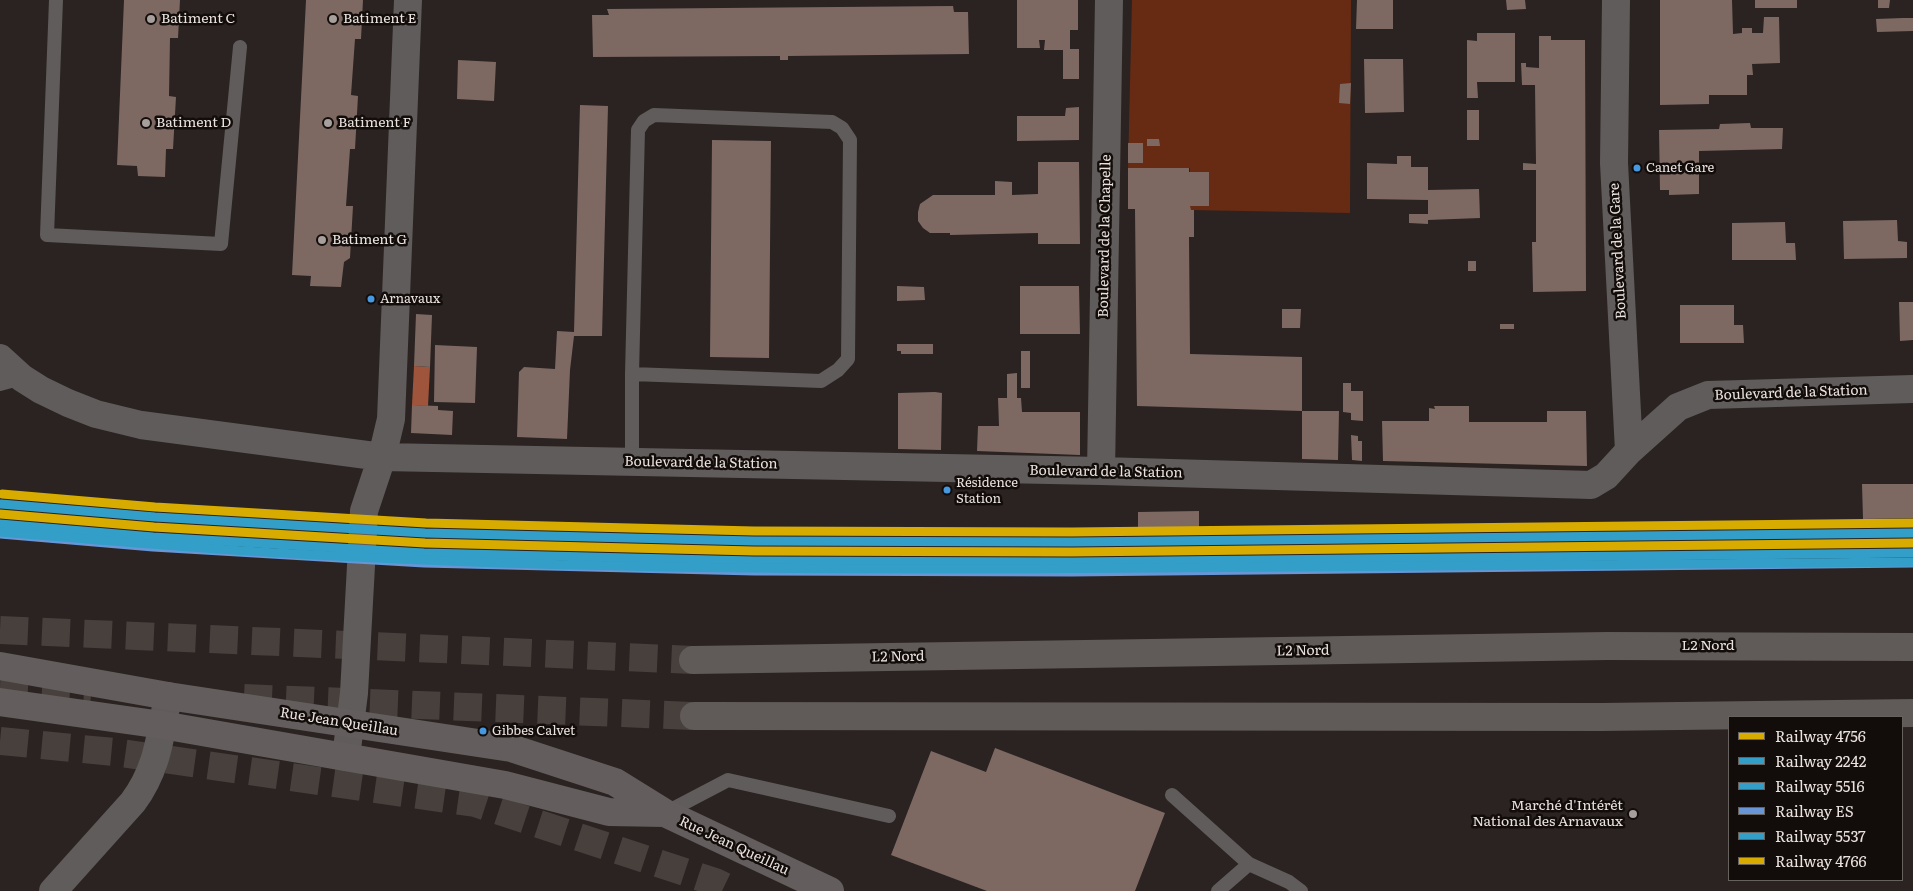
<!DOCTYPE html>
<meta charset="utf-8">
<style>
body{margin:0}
#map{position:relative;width:1913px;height:891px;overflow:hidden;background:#2a2321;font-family:Literata,serif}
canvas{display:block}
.legend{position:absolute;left:1728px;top:716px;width:175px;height:165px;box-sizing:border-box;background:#120c0a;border:1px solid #68625f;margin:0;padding:6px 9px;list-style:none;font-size:15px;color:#eae2de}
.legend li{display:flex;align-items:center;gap:10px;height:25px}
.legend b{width:25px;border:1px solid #68625f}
</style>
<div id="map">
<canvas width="1913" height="891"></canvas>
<ul class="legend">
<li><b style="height:6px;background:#d8ab00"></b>Railway 4756</li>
<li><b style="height:6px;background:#339ec7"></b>Railway 2242</li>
<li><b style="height:6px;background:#339ec7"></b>Railway 5516</li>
<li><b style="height:6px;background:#6795d6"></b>Railway ES</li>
<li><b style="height:6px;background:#339ec7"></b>Railway 5537</li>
<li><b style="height:6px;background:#d8ab00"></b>Railway 4766</li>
</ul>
</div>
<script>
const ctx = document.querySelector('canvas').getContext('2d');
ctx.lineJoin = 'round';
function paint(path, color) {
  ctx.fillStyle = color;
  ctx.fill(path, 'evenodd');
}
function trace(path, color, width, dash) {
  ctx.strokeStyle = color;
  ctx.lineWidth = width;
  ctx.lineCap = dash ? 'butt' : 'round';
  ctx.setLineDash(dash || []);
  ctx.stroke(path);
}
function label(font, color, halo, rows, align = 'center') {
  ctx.font = font + ' Literata,serif';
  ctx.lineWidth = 5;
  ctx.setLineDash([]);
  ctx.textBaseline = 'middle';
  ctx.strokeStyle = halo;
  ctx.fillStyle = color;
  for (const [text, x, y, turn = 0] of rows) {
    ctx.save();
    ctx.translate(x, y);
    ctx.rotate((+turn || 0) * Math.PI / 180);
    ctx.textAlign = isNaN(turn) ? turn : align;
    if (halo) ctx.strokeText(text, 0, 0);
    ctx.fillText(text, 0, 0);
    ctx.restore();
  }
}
paint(new Path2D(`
 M1132,0H1351L1350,213L1190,210V168H1128Z`), '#672b13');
paint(new Path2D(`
 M414,366L430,367L428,406L412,405Z`), '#9e553b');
paint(new Path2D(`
 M124,0H180L178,38H170L169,96L176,97L173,149H166L165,177L138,176L137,166L117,165Z
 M306,0H363L361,39H355L351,95L358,96L355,149H350L346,206H353L350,258L344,262L341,287L310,286L311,276L292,275Z
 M1017,0H1078V30H1070V49H1079V79H1063V50H1044L1045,40H1039L1040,48H1017Z
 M1357,0H1393V29H1356Z
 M1506,0H1525L1526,9L1507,10Z
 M1660,0H1732L1733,34L1742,33V28H1752V33H1763L1764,17H1779L1780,63L1752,64L1753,75H1747V95H1709V104L1660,105Z
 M1755,0H1797V8H1755Z
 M1878,0H1890L1889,8H1878Z
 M953,6L954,12H968L969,54L788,56V60H780V56L593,57L592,15H609L607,9Z
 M1903,18H1913V31L1877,32L1876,19Z
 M1477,33H1515V82H1477L1478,98H1467V40L1477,41Z
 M1539,36H1551V40H1585L1586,291L1533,292L1532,242H1536V170H1523V163L1536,164L1535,85H1522L1521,63H1526V67L1539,68Z
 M1364,59H1403L1404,112L1365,113Z
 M458,60L496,62L494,101L457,99Z
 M1351,83L1350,104L1339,103L1340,84Z
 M580,105L608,106L602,336H574L570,370L567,439L517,437L519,372L524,367L555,369L557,331L574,332Z
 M1079,107V140L1017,141V116H1065L1066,108Z
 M1467,110H1479V140H1467Z
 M1750,123L1751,128H1783L1782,149L1699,151V194L1669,195V190H1660L1659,130L1719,129L1720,124Z
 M1147,139H1159L1160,146H1147Z
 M712,140L771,141L769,358L710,357Z
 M1128,143H1143V163H1128Z
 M1397,156H1411V167H1428V190L1479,189L1480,218L1428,220V224L1409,223V214H1428V200L1367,199V163L1397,164Z
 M1038,162H1079L1080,244H1038V233L950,235V233H930L923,228L918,221V212L920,204L933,195H995V181L1012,182V195L1038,194Z
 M1128,168H1189V172H1209V206H1190L1191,210H1194V237H1189L1190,354L1302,357V411H1339L1338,460L1302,459V411L1137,406L1135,209H1128Z
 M1897,220L1898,241L1907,242V258L1844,259L1843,221Z
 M1785,222L1786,243H1795L1796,260H1732V223Z
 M1468,261H1476V271H1468Z
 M897,286L924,287L925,300L897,301Z
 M1020,286H1079L1080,334H1020Z
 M1899,302H1913V340L1900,341Z
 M1680,305H1734V325H1743L1744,343H1680Z
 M1282,309H1301L1300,328H1282Z
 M416,314L432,315L430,367L414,366Z
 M1500,324H1514V329H1500Z
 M897,344H933V354H901V351H897Z
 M435,345L477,347L475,403L434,402Z
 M1021,351H1030V388H1021Z
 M1017,373V398H1021L1022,412H1080V455L977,451L978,426H999L998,398H1007V374Z
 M1343,383H1351V391H1363V421L1351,420V413L1343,412Z
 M935,392L942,393L941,450L898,449V393Z
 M412,405L438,406V410L453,411L452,435L411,433Z
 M1434,406H1469V422H1547V411H1586L1587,466L1383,461L1382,421H1429V408L1435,409Z
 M1351,435L1358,436V441H1362V461L1352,460Z
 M1862,484H1913V518L1863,519Z
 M1199,511V534H1138V512Z
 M995,748L1165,813L1135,891H987L891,855L931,751L986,772Z`), '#7d6962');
trace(new Path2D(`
 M0,630L693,660
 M0,687L91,691
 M244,698L694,716
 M0,741L114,752L475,803L715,882L734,891`), '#47403d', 28, [28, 14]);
trace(new Path2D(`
 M56,0L47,235L221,244L240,47
 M632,374L821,381L838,370L848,359L850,140L842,128L832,122L654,115L644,121L638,130L632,374V462
 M0,384L22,378
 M1172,795L1249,864L1289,882L1301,891
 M665,813L728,780L889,816
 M1218,891L1249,864`), '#605c5b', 14);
trace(new Path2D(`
 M0,358L22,378L41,390L68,403L96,414L141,425L382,457L1101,471L1591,485L1606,476L1629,451L1614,163L1616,0
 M1629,451L1678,407L1708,395L1913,389
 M1101,471L1109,0
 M346,757L354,693L364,511L382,457L391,419L408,0
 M53,891L133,802C158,768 160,737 168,696`), '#605c5b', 28);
trace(new Path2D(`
 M0,666L168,696L511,748L615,782L665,813L830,891
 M0,702L162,725L505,785L609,812L665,813`), '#635e5d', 28);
trace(new Path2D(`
 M693,660L1607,646L1913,647
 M694,716L1601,717L1913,713`), '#605a58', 28);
trace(new Path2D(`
 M0,514L154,527L425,543L754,551L1072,552L1913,543`), '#d8ab00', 9);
trace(new Path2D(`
 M0,524L153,537L424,553L754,561L1072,562L1913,553`), '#339ec7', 9);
trace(new Path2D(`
 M1,504L155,517L425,533L754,541L1072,542L1913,533`), '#339ec7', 9);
trace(new Path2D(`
 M0,534L153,547L424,563L754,571L1072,572L1913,563`), '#6795d6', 9);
trace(new Path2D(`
 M0,532C99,540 198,549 297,554C582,570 868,570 1153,568C1406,567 1660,564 1913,562`), '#339ec7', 9);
trace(new Path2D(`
 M2,494L155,507L426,523L754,531L1072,532L1913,523`), '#d8ab00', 9);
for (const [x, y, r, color] of [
 [151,19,5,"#a79f9c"],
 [333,19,5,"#a79f9c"],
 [146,123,5,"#a79f9c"],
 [328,123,5,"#a79f9c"],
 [1637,168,4.5,"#4699e1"],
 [322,240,5,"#a79f9c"],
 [371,299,4.5,"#4699e1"],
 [947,490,4.5,"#4699e1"],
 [483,731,4.5,"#4699e1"],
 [1633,814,5,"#a79f9c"]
]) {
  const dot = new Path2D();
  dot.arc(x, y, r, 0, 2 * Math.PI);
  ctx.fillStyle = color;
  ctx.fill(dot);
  trace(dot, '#120c0a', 2);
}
label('13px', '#eae2de', '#120c0a', [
 ["Canet Gare",1646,168],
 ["Arnavaux",380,299],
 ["Résidence",956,483],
 ["Station",956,499],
 ["Gibbes Calvet",492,731]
], 'left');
label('14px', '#eae2de', '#120c0a', [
 ["Batiment C",161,19],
 ["Batiment E",343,19],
 ["Batiment D",156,123],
 ["Batiment F",338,123],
 ["Batiment G",332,240],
 ["Marché d'Intérêt",1623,806,"right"],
 ["National des Arnavaux",1623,822,"right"]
], 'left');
label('14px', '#eae2de', '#120c0a', [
 ["Boulevard de la Chapelle",1105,236,-89],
 ["Boulevard de la Gare",1618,251,-93],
 ["Boulevard de la Station",1791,393,-2],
 ["Boulevard de la Station",701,463,1],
 ["Boulevard de la Station",1106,472,1],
 ["L2 Nord",1708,646],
 ["L2 Nord",1303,651,-1],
 ["L2 Nord",898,657,-1],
 ["Rue Jean Queillau",339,722,9],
 ["Rue Jean Queillau",734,846,25]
]);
</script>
